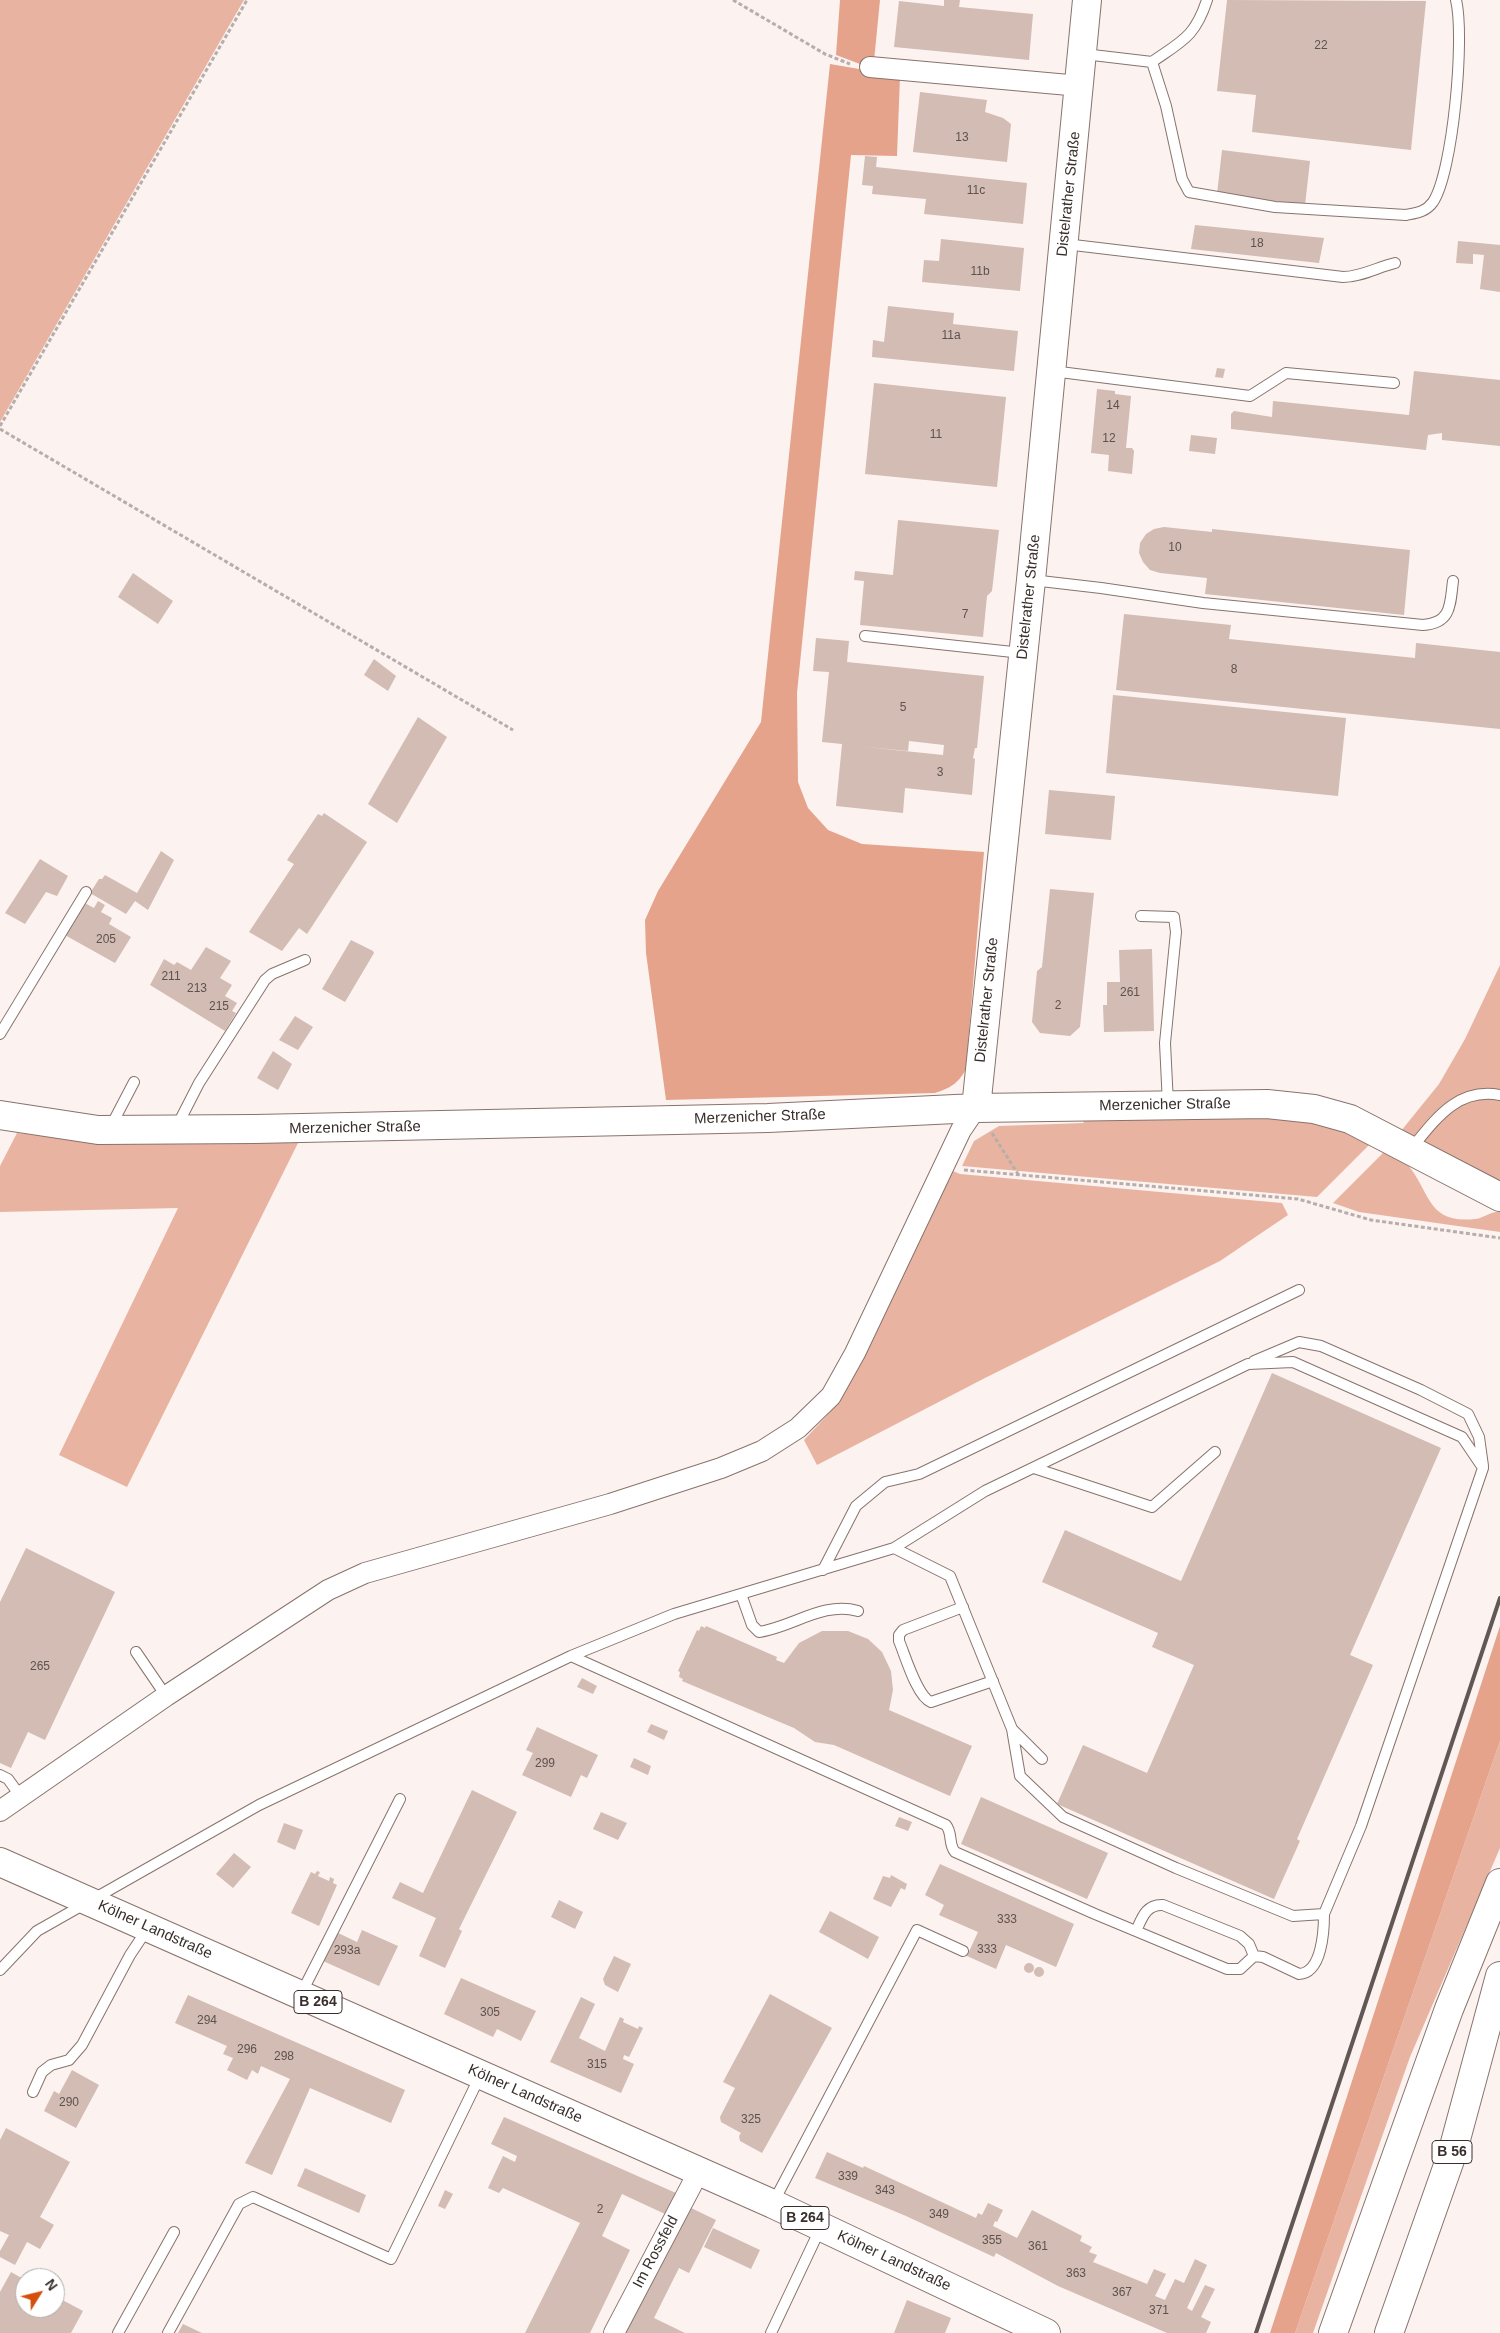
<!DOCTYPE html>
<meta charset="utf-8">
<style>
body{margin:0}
#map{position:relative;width:1500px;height:2333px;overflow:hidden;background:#fcf2ef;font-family:Helvetica,sans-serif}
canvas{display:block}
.north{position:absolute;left:15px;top:2268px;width:50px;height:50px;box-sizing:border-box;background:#fff;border:1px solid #afacab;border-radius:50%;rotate:54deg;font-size:14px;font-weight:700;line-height:20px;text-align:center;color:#382f2c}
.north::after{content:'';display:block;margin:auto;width:18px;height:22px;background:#d44e0e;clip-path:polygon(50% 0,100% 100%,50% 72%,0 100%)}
</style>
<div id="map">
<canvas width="1500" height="2333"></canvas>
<div class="north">N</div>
</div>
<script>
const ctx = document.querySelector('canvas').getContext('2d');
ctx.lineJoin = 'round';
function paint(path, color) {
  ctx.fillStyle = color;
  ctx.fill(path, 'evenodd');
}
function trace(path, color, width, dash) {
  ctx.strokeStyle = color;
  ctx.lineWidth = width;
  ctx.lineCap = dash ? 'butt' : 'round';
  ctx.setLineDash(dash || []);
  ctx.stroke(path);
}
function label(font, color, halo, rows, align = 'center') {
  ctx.font = font + ' Helvetica,sans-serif';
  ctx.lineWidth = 4.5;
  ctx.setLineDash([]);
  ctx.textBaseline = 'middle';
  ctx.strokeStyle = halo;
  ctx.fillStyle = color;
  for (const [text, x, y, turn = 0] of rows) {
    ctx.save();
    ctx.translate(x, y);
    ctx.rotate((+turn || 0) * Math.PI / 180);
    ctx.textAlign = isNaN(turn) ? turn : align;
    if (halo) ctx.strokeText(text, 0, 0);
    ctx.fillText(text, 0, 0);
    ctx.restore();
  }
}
paint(new Path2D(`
 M0,0H244L0,422Z
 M1500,965V1093L1495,1100L1500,1101V1184L1401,1131L1439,1084L1465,1039Z
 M1293,1116L1374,1140L1317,1197L962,1166L974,1141L999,1126L1084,1123L1081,1117Z
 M17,1133L106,1142L299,1141L127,1487L59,1455L178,1208L0,1212V1166Z
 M1388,1148C1395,1153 1403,1159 1408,1165C1431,1193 1427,1224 1475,1219C1481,1219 1490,1212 1500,1211V1232L1359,1212L1333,1203Z
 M953,1171L960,1174L1282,1203L1288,1215L1220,1261L985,1378L817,1465L804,1440L835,1407L875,1335Z
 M1500,1741V1848L1410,2057L1313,2333H1295Z`), '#e8b4a1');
paint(new Path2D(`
 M840,0H880L874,61L860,64L836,55Z
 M830,64L900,76L897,156L851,155L797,693L798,782L808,808L828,830L862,844L984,852L966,1069C958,1084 950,1088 935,1093L666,1100L646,953L645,920L658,891L761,722Z
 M1500,1626V1741L1295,2333H1270Z`), '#e5a38c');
paint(new Path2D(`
 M944,0H960L959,7L1033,14L1029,60L894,47L899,1L944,6Z
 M1227,0L1426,1L1411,150L1252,132L1256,95L1217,91Z
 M920,92L987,100L985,112L1003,118L1011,124L1007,162L913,152Z
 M1222,150L1310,161L1305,205L1217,194Z
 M865,156L877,157L876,167L1027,183L1023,224L924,214L926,199L872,194L873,186L862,185Z
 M1195,225L1324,238L1319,263L1191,249Z
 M941,239L1024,248L1020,291L922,282L924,260L939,261Z
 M1458,241L1500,245V292L1480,289L1484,255L1473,254V264L1456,263Z
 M888,306L954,313L953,324L1018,331L1014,371L872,357L873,340L884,342Z
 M1217,368L1225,369L1223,378L1215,377Z
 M1414,371L1500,380V446L1442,440V433L1428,435L1426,450L1231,429V414L1234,411L1272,417L1273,401L1409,415Z
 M874,383L1006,397L997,487L865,474Z
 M1097,389L1115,391V394L1131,396L1126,448H1132L1134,451L1132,474L1108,471L1109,455L1091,453Z
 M1191,435L1217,438L1215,454L1189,451Z
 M898,520L999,530L992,591L987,596L983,637L860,625L864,581L854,580L855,571L893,575Z
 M1164,527L1212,532V529L1410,550L1404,615L1205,594L1207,578L1160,573L1150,570L1143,562L1139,553L1140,543L1146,534L1154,529Z
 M133,573L173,601L158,624L118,597Z
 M1124,614L1231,625L1229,639L1415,658L1416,643L1500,652V729L1116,690Z
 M816,638L849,641L847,662L984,676L977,748H975L973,758L975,759L972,795L905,788L903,813L836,806L842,744L822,742L829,672L813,671ZM909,741L944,745L943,755L856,746L908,751Z
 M374,659L396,676L388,691L364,675Z
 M1113,695L1346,718L1338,796L1106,773Z
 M418,717L447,737L397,823L368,804Z
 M1049,790L1115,796L1111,840L1045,834Z
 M324,813L367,842L307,934L299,928L282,951L249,932L294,864L287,860L318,814L322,816Z
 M161,851L174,860L148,910L135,901L126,914L90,893L99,879H102L105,875L137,893Z
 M40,859L68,876L57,896L46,892L25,924L5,913Z
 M1050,889L1094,893L1080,1027L1070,1036L1040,1033L1032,1022L1037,971L1042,967Z
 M81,901L94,908L98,901L105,905L101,912L112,918L109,924L131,937L115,963L63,934Z
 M351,940L373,951L374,953L345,1002L322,989Z
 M206,947L231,961L220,978L232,985L225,996L237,1003L232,1011L236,1013L225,1031L150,985L164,959L174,965L177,962L191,970Z
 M1152,949L1154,1031L1104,1032L1103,1005H1107V982H1120L1119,950Z
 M295,1016L313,1027L298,1050L279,1040Z
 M273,1051L292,1064L278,1090L257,1078Z
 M1272,1373L1441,1448L1350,1655L1373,1665L1297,1839L1300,1841L1274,1899L1057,1804L1083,1745L1147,1773L1194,1665L1152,1647L1158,1633L1042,1582L1065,1530L1181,1581Z
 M26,1548L115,1592L45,1740L28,1732L11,1768L0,1763V1602Z
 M701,1626L705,1628L706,1626L777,1657L776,1660L784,1663L799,1643L822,1631H848L868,1639L882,1652L891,1671L893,1690L889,1710L972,1746L950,1796L834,1745L815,1742L794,1728L682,1681L683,1679L679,1677L680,1672L678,1671L697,1630L699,1631Z
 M582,1678L597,1686L593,1694L577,1687Z
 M651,1724L668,1731L664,1740L647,1732Z
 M537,1727L598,1755L587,1778L581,1775L571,1797L522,1775L533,1753L526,1750Z
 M634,1758L651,1766L648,1775L630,1767Z
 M472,1790L517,1812L459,1929L462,1931L445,1968L419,1956L436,1918L392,1898L400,1882L423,1893Z
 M981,1797L1108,1853L1087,1899L961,1844Z
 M601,1812L627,1823L618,1840L593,1829Z
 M899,1817L912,1822L908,1831L895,1826Z
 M284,1823L303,1830L295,1850L277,1842Z
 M234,1853L251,1867L233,1888L216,1874Z
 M940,1864L1074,1924L1056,1967L1006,1945L996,1969L967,1956L978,1932L939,1915L944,1905L925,1895Z
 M317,1871L320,1872L318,1876L329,1881L330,1877L334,1879L333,1883L337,1885L319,1926L291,1913L311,1872L315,1874Z
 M891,1875L907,1884L905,1890L901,1888L891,1907L873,1899L883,1876L890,1878Z
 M559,1900L583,1912L575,1929L551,1917Z
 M830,1911L879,1937L868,1959L819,1932Z
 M362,1930L398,1946L379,1986L323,1961L336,1932L357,1942Z
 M614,1956L631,1964L618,1992L605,1985L603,1979Z
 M1024 1968a5 5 0 1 1 10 0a5 5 0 1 1-10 0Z
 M1034 1972a5 5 0 1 1 10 0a5 5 0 1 1-10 0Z
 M461,1978L536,2011L521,2041L497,2029L493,2037L444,2014Z
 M770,1994L832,2028L762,2153L740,2141L739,2136L741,2133L721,2122L720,2117L735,2088L723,2082Z
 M188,1995L405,2090L391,2123L310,2088L272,2175L245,2163L290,2079L261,2066L258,2074L252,2070L247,2080L227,2070L233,2058L223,2054L227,2046L175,2023Z
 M581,1997L595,2004L579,2038L605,2051L620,2017L624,2019L623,2022L638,2029L639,2026L643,2028L629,2057L624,2055L623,2059L634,2064L621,2093L550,2062Z
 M72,2070L99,2085L76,2128L44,2111L54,2091L59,2094Z
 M504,2117L676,2193L665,2214L622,2194L602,2236L630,2250L590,2333H525L580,2223L503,2188L499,2193L488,2188L503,2156L515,2162L517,2156L491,2144Z
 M6,2128L70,2162L40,2217L54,2225L40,2249L27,2242L15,2265L0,2257V2251L9,2235L0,2231V2140Z
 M827,2152L863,2168L864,2166L976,2218L978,2213L982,2215L988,2203L1003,2210L997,2222L995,2221L993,2226L1017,2238L1032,2210L1082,2236L1080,2241L1092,2247L1089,2252L1097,2255L1093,2262L1147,2284L1154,2269L1166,2274L1155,2296L1165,2300L1175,2279L1184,2283L1195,2259L1207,2265L1187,2308L1192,2311L1205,2285L1215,2289L1201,2317L1211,2322L1206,2333H1167L1058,2286L996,2253L994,2257L906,2216L815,2178Z
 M305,2168L366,2195L359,2213L297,2186Z
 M445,2190L453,2194L445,2209L438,2206Z
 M687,2206L716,2220L689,2273L679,2268L654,2318L685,2333H622Z
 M713,2228L760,2250L751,2269L704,2247Z
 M11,2272L25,2280V2308H55V2296L83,2311L71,2333H0V2292Z
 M907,2300L951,2318L945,2333H894Z
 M183,2324L202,2333H178Z`), '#d2bcb3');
const lane = new Path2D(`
 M1084,54L1152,62C1182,41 1195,37 1207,0
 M1152,62L1166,106L1182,179L1189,192L1275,207L1406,215C1416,213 1426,212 1433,202C1453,172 1465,37 1456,0
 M1065,244L1343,277C1361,277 1378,267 1395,263
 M1052,371L1250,396L1286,373L1394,383
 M1032,580L1101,588L1203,603L1423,625C1452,623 1450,604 1453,581
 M865,636L1022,653
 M1141,916L1174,917L1176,932L1165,1043L1168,1104
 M0,1034L86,892
 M111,1126L134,1082
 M177,1126L199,1083L265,980L272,974L305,960
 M1411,1149C1435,1120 1457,1087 1500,1095
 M1254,1361L1299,1342L1321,1346L1421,1390L1468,1414L1479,1437L1483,1466
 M1034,1468L1152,1507L1215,1452
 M894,1548L985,1491L1248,1364L1293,1362L1462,1437L1483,1468L1361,1826L1324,1914L1293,1916L1176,1868L1063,1817L1020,1776L1012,1729
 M823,1570L856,1506L885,1482L919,1474L1299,1290
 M741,1594L752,1625L759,1632C793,1627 823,1601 858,1611
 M963,1607L903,1630L899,1635V1641C905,1655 917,1697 931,1702L993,1681
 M136,1652L166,1696
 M571,1656L946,1825C953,1834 948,1844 955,1852L1095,1914L1227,1969H1240L1254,1956L1263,1957L1299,1974C1322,1973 1324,1931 1324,1914
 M0,1775L8,1779L21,1797
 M1136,1931C1142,1918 1146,1904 1163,1905L1240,1936L1249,1944L1254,1956
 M0,1970L37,1931L259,1805L571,1656L674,1614L894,1548L950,1576L1012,1729L1042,1759
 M301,1994L400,1799
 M33,2092L42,2072L51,2065L69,2060L82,2045L130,1955L148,1928
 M773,2203L917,1930L963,1951
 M118,2333L174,2232
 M168,2333L239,2204L253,2197L391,2259L480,2076
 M771,2333L821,2227`);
const street = new Path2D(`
 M870,67L1080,86
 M0,1811L166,1696L328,1590L365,1573L610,1504L721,1468L762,1451L798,1428L831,1396L855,1353L961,1130L976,1108
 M614,2333L699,2171`);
const secondary = new Path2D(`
 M976,1108L1031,580L1087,0
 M0,1115L98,1130L255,1129L768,1118L976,1108L1267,1104L1314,1109L1350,1119L1500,1197`);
const primary = new Path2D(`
 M0,1862L773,2204L1046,2333
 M1333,2333L1449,2009L1500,1883
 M1389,2333L1452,2154L1500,1976`);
trace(lane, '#88736c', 12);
trace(street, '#88736c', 22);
trace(secondary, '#88736c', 30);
trace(primary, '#88736c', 30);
trace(new Path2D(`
 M733,0L825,54L850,64
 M0,426L247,0
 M0,429L513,730
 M992,1133L1018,1174
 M964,1170L1298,1199L1371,1220L1500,1238`), '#b7adaa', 3, [4, 2.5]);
trace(lane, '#fff', 10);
trace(street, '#fff', 20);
trace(secondary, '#fff', 28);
trace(primary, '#fff', 28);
trace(new Path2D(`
 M1256,2333L1500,1598`), '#615855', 4);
label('12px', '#5e524e', null, [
 ["22",1321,46],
 ["13",962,138],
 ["11c",976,191],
 ["18",1257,244],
 ["11b",980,272],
 ["11a",951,336],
 ["14",1113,406],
 ["11",936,435],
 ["12",1109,439],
 ["10",1175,548],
 ["7",965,615],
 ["8",1234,670],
 ["5",903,708],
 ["3",940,773],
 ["205",106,940],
 ["211",171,977],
 ["213",197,989],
 ["261",1130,993],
 ["2",1058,1006],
 ["215",219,1007],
 ["265",40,1667],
 ["299",545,1764],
 ["333",1007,1920],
 ["333",987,1950],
 ["293a",347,1951],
 ["305",490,2013],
 ["294",207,2021],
 ["296",247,2050],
 ["298",284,2057],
 ["315",597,2065],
 ["290",69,2103],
 ["325",751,2120],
 ["339",848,2177],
 ["343",885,2191],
 ["2",600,2210],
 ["349",939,2215],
 ["355",992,2241],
 ["361",1038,2247],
 ["363",1076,2274],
 ["367",1122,2293],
 ["371",1159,2311]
]);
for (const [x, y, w] of [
 [318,2002,48],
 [1452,2152,40],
 [805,2218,48]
]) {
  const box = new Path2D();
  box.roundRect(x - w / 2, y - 11.5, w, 23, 4);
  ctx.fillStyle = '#fff';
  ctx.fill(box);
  trace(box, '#382f2c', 1);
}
label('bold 14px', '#382f2c', null, [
 ["B 264",318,2002],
 ["B 56",1452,2152],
 ["B 264",805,2218]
]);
label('15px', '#382f2c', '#fff', [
 ["Distelrather Straße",1069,194,-84],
 ["Distelrather Straße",1029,597,-84],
 ["Distelrather Straße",987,1000,-84],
 ["Merzenicher Straße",1165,1105,-1],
 ["Merzenicher Straße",760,1117,-2],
 ["Merzenicher Straße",355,1128,-1],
 ["Kölner Landstraße",155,1930,24],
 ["Kölner Landstraße",525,2094,24],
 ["Im Rossfeld",656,2252,-62],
 ["Kölner Landstraße",894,2261,25]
]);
</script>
